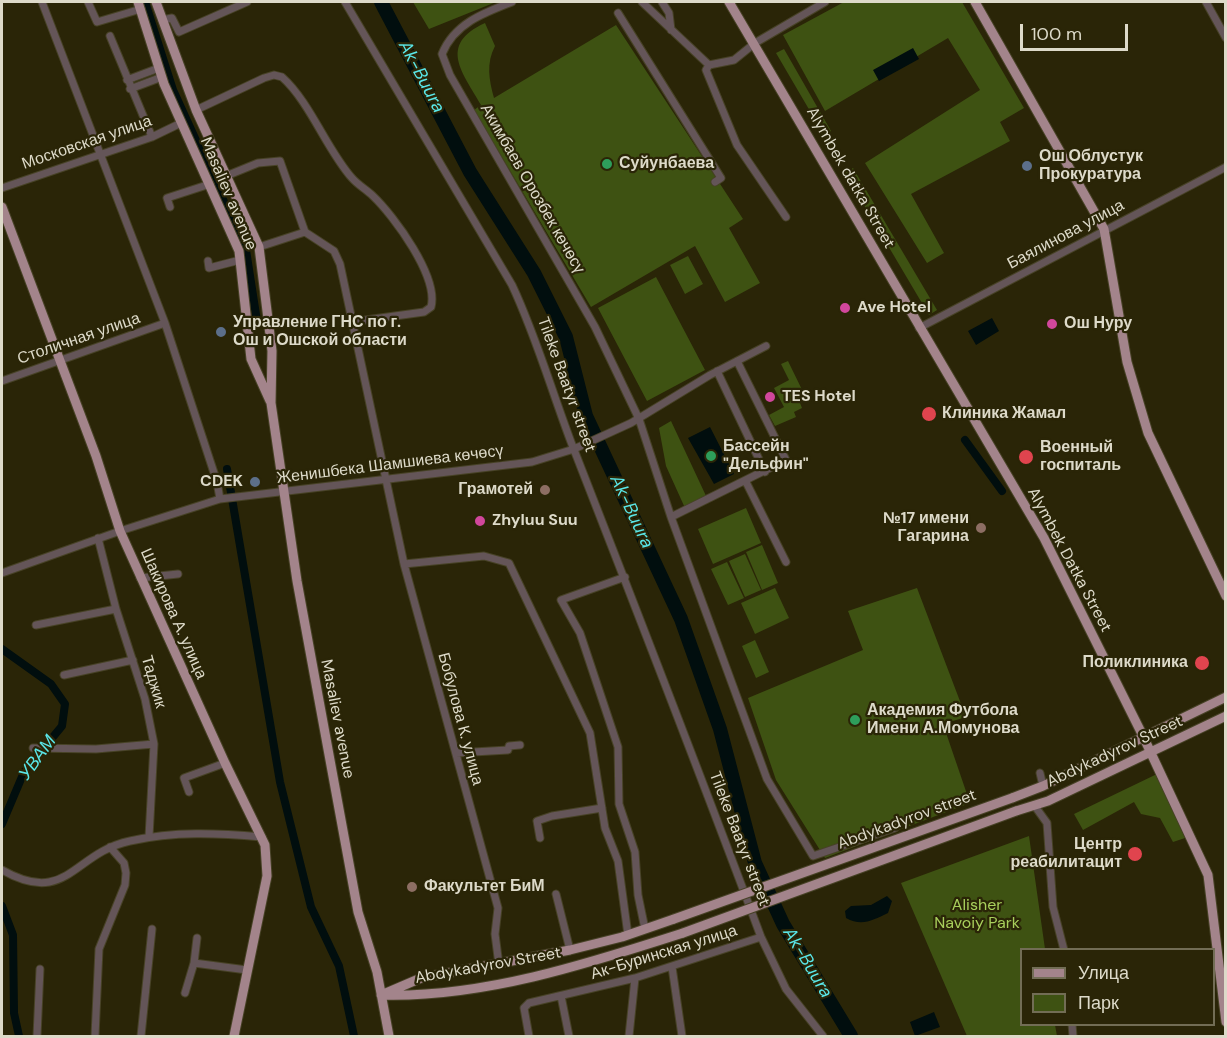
<!DOCTYPE html>
<meta charset="utf-8">
<style>
body{margin:0}
#map{position:relative;width:1227px;height:1038px;overflow:hidden;background:#2a2507;font-family:"DM Sans",sans-serif}
canvas{display:block}
.frame{position:absolute;inset:0;border:3px solid #dddac9;pointer-events:none}
.legend{position:absolute;left:1020px;top:948px;width:195px;height:78px;box-sizing:border-box;background:#2a2507;border:2px solid #726d55;margin:0;padding:8px 10px;list-style:none;font-size:18px;color:#dddac9}
.legend li{display:flex;align-items:center;gap:12px;height:30px}
.legend b{width:30px;border:2px solid #726d55}
.scale{position:absolute;left:1020px;top:24px;width:108px;height:27px;box-sizing:border-box;border:3px solid #dddac9;border-top:0;padding-left:8px;font-size:18px;line-height:21px;white-space:nowrap;color:#dddac9;-webkit-text-stroke:4px #2a2507;paint-order:stroke}
</style>
<div id="map">
<canvas width="1227" height="1038"></canvas>
<div class="frame"></div>
<ul class="legend">
<li><b style="height:8px;background:#a3848b"></b>Улица</li>
<li><b style="height:16px;background:#3e5212"></b>Парк</li>
</ul>
<div class="scale">100 m</div>
</div>
<script>
const ctx = document.querySelector('canvas').getContext('2d');
ctx.lineJoin = 'round';
function paint(path, color) {
  ctx.fillStyle = color;
  ctx.fill(path, 'evenodd');
}
function trace(path, color, width, dash) {
  ctx.strokeStyle = color;
  ctx.lineWidth = width;
  ctx.lineCap = dash ? 'butt' : 'round';
  ctx.setLineDash(dash || []);
  ctx.stroke(path);
}
function label(font, color, halo, rows, align = 'center') {
  ctx.font = font + ' "DM Sans",sans-serif';
  ctx.lineWidth = 4.5;
  ctx.setLineDash([]);
  ctx.textBaseline = 'middle';
  ctx.strokeStyle = halo;
  ctx.fillStyle = color;
  for (const [text, x, y, turn = 0] of rows) {
    ctx.save();
    ctx.translate(x, y);
    ctx.rotate((+turn || 0) * Math.PI / 180);
    ctx.textAlign = isNaN(turn) ? turn : align;
    if (halo) ctx.strokeText(text, 0, 0);
    ctx.fillText(text, 0, 0);
    ctx.restore();
  }
}
paint(new Path2D(`
 M413,2H496L429,29Z
 M844,2H962L1024,108L1000,122L1010,141L911,194L944,253L927,263L865,163L980,90L948,38L825,111L783,35Z
 M485,23L495,46C486,63 489,80 494,98L616,25L743,219L729,228L760,283L725,302L695,246L591,307L474,110L481,105C463,73 437,45 485,23Z
 M784,49L831,131L824,135L776,53Z
 M853,168L937,310L929,315L845,173Z
 M688,256L703,284L685,294L670,265Z
 M656,277L705,370L647,401L598,308Z
 M788,361L807,400L800,403L802,408L794,412L796,417L775,426L769,415L784,407L774,388L789,380L781,364Z
 M671,421L707,498L685,508L666,466L659,428Z
 M746,508L761,543L713,564L698,529Z
 M762,545L778,583L762,590L746,552Z
 M745,554L761,590L745,597L729,561Z
 M727,562L744,598L728,605L711,569Z
 M775,588L789,618L755,634L741,603Z
 M917,588L966,717L943,724L970,803L825,858L776,780L748,698L863,650L848,611Z
 M755,640L769,672L756,678L742,646Z
 M1157,774L1185,838L1173,842L1160,818L1141,814L1134,802L1083,830L1074,814Z
 M1029,836L1045,949L1022,950V1024L1055,1025L1057,1036H967L901,883Z`), '#3e5212');
paint(new Path2D(`
 M913,48L919,59L879,81L873,70Z
 M992,318L999,331L976,345L968,331Z
 M710,427L734,474L714,484L688,438Z
 M887,896L892,901L888,913C873,920 862,927 846,918L845,911L851,906L871,905Z
 M934,1012L940,1027L915,1036L910,1022Z`), '#010e0e');
trace(new Path2D(`
 M145,2L173,90L246,250L257,321
 M965,440L1002,491
 M227,469L280,782L311,907L339,966L354,1036
 M2,649L51,684L65,704L62,726L24,772L2,824
 M2,906L13,935L14,1013L19,1036`), '#010e0e', 8);
trace(new Path2D(`
 M381,2L470,172L534,273L566,337L586,416L681,619L720,729L755,863L783,924L851,1036`), '#010e0e', 14);
const minor = new Path2D(`
 M42,2L165,323L217,482L220,499
 M88,2L97,22L141,9
 M345,2L512,285C536,336 551,389 571,442C635,606 699,771 761,937L786,989L823,1036
 M512,2C483,13 454,24 442,54L450,75L595,327L639,419L671,517L786,460L737,361
 M642,2L709,65L734,60L755,43L825,2
 M662,2L669,13L671,30
 M1206,2L1226,38
 M618,13L721,178L715,182
 M162,20L172,18L179,32L247,2
 M110,36L152,137
 M709,65L706,70L737,145L786,217
 M127,80L159,68
 M130,89L162,77
 M196,110L264,78L274,75L282,77C310,102 327,150 352,178C358,185 367,190 373,196C394,216 439,277 431,307L424,312L351,322
 M226,176L258,163L280,161L305,232L259,247
 M2,188L152,137L181,123
 M170,207L167,198L210,184
 M305,232L334,251L340,264L404,564L498,908L495,934L499,965
 M208,261L209,268L240,260
 M919,328L1226,167
 M717,371L765,472
 M2,381L165,323
 M746,482L786,562
 M671,517L767,779L813,856L895,828
 M98,538L116,609L145,699L154,744L149,837
 M404,564L484,556L509,563L590,733L605,828L618,861L628,935
 M2,573L120,531L220,499L532,462L574,449L631,423L710,375L766,346
 M625,577L561,600L580,633L618,747L619,804L635,852L638,895L645,929
 M140,578L178,574
 M36,625L116,609
 M64,675L133,660
 M33,748L96,749L154,744
 M456,753L508,750L509,746L520,745
 M1040,773L1043,786
 M189,792L184,778L225,763
 M1034,805L1047,823L1053,907L1064,950
 M540,838L537,821L552,816L602,808
 M2,870C67,907 73,853 130,841C175,831 217,833 262,837
 M556,894L570,950
 M194,963L247,970
 M672,967L682,1036
 M185,993L194,963L197,938
 M561,996L569,1036
 M1072,1024L1073,1036
 M37,1036L40,969
 M95,1036L99,949L125,885L126,873L124,863L110,847
 M141,1036L152,929
 M529,1036L524,1008L529,1003L635,978L761,937
 M629,1036L635,978`);
const major = new Path2D(`
 M138,2L164,84L239,251L251,359L270,401
 M156,2L196,110L259,247L272,351L271,403L297,581L358,912L377,972L389,1036
 M729,2L1044,538L1143,736L1208,875L1226,1022
 M975,2L1104,229L1127,362L1148,433L1226,596
 M2,207L96,456L120,531L225,763L265,845L267,876L234,1036
 M1012,798L1043,786L1226,697
 M1016,811L1048,801L1226,716
 M386,993L421,978L570,950L622,937L674,919
 M381,995C482,998 587,964 683,933`);
trace(minor, '#474226', 9);
trace(major, '#474226', 11);
trace(minor, '#645558', 7);
trace(major, '#a3848b', 9);
const majorBridge = new Path2D(`
 M674,919L1012,798
 M683,933L1016,811`);
trace(majorBridge, '#474226', 11, []);
trace(majorBridge, '#a3848b', 9);
for (const [x, y, r, color] of [
 [607,164,6,"#2e9e5b"],
 [1027,166,6,"#5c6f8a"],
 [845,308,6,"#d1479c"],
 [1052,324,6,"#d1479c"],
 [221,332,6,"#5c6f8a"],
 [770,397,6,"#d1479c"],
 [929,414,8,"#e0444e"],
 [711,456,6,"#2e9e5b"],
 [1026,457,8,"#e0444e"],
 [255,482,6,"#5c6f8a"],
 [545,490,6,"#8d6e63"],
 [480,521,6,"#d1479c"],
 [981,528,6,"#8d6e63"],
 [1202,663,8,"#e0444e"],
 [855,720,6,"#2e9e5b"],
 [1135,854,8,"#e0444e"],
 [412,887,6,"#8d6e63"]
]) {
  const dot = new Path2D();
  dot.arc(x, y, r, 0, 2 * Math.PI);
  ctx.fillStyle = color;
  ctx.fill(dot);
  trace(dot, '#2a2507', 2);
}
label('16px', '#dddac9', '#2a2507', [
 ["Московская улица",87,143,-19],
 ["Alymbek datka Street",850,178,60],
 ["Акимбаев Орозбек көчөсү",532,189,60],
 ["Masaliev avenue",228,194,67],
 ["Баялинова улица",1066,235,-28],
 ["Столичная улица",79,339,-19],
 ["Tileke Baatyr street",566,385,70],
 ["Женишбека Шамшиева көчөсү",390,465,-7],
 ["Alymbek Datka Street",1069,560,62],
 ["Шакирова А. улица",173,614,66],
 ["Таджик",153,682,74],
 ["Masaliev avenue",337,719,79],
 ["Бобулова К. улица",460,719,75],
 ["Abdykadyrov Street",1115,752,-25],
 ["Abdykadyrov street",907,820,-20],
 ["Tileke Baatyr street",739,839,69],
 ["Ак-Буринская улица",664,953,-17],
 ["Abdykadyrov Street",488,966,-10]
]);
label('bold 16px', '#dddac9', '#2a2507', [
 ["Ош Облустук",1039,157],
 ["Прокуратура",1039,175],
 ["Суйунбаева",619,164],
 ["Ave Hotel",857,308],
 ["Управление ГНС по г.",233,323],
 ["Ош и Ошской области",233,341],
 ["Ош Нуру",1064,324],
 ["TES Hotel",782,397],
 ["Клиника Жамал",942,414],
 ["Бассейн",723,447],
 ["\"Дельфин\"",723,465],
 ["Военный",1040,448],
 ["госпиталь",1040,466],
 ["CDEK",243,482,"right"],
 ["Грамотей",533,490,"right"],
 ["№17 имени",969,519,"right"],
 ["Гагарина",969,537,"right"],
 ["Zhyluu Suu",492,521],
 ["Поликлиника",1188,663,"right"],
 ["Академия Футбола",867,711],
 ["Имени А.Момунова",867,729],
 ["Центр",1122,845,"right"],
 ["реабилитацит",1122,863,"right"],
 ["Факультет БиМ",424,887]
], 'left');
label('16px', '#a8cf5c', '#2a2507', [
 ["Alisher",977,906],
 ["Navoiy Park",977,924]
]);
label('italic 18px', '#5ae7e9', '#2a2507', [
 ["Ak-Buura",421,77,62],
 ["Ak-Buura",631,512,65],
 ["УВАМ",38,758,-54],
 ["Ak-Buura",807,963,59]
]);
</script>
